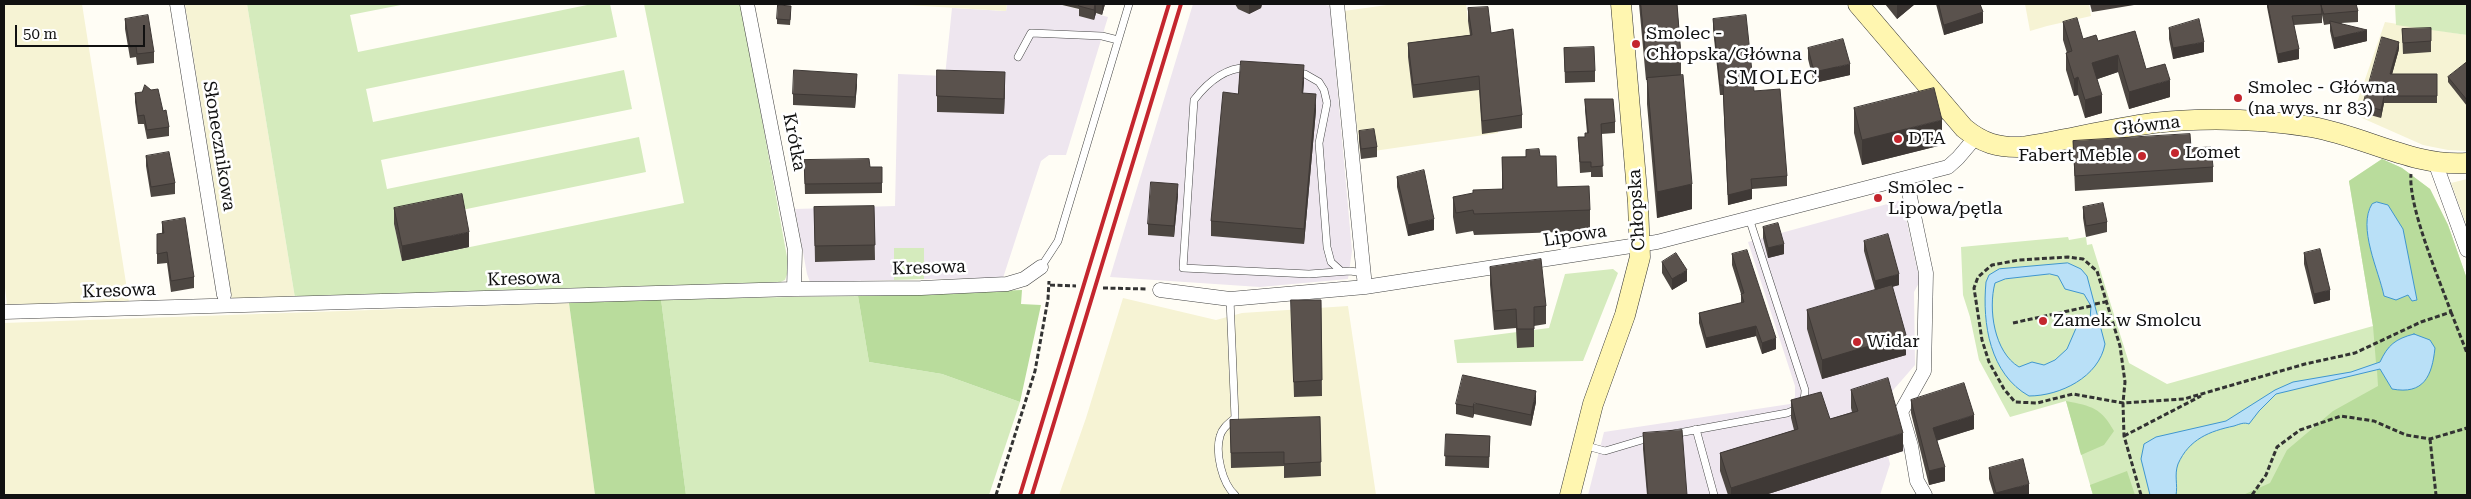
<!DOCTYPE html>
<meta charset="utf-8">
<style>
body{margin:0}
#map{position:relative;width:2471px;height:499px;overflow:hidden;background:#fffdf5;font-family:"Roboto Serif",serif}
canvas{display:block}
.frame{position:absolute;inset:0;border:5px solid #111;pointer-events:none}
.scale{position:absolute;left:15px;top:25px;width:130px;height:22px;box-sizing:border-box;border:2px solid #111;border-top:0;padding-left:6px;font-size:15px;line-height:18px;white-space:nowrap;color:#111;-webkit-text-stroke:4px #fff;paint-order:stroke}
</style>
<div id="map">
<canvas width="2471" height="499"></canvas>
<div class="frame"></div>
<div class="scale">50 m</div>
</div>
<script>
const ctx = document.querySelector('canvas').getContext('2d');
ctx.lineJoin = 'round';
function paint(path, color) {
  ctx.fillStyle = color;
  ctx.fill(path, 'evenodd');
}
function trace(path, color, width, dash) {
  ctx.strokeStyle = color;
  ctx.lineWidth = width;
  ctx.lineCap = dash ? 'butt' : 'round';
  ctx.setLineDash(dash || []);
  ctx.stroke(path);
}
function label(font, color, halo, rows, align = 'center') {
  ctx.font = font + ' "Roboto Serif",serif';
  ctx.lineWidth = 5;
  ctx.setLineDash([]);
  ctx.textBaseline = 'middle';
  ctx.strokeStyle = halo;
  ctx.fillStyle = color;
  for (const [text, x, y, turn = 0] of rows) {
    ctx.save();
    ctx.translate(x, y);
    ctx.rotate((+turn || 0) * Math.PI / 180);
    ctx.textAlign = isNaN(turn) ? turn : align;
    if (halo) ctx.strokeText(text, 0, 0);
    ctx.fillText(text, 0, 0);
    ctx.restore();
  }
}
paint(new Path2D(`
 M1007,4H1058L1108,17L1066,155H1049L1041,161L1003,278L924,279V248H894V280L810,282L807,274L795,209L895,206L898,74L945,76L952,8L1006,11Z
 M1193,4H1321L1330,6L1352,251L1348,279L1260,287L1110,277Z
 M1902,200L1920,281L1914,292L1915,365L1888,396L1905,451L1888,456L1890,464L1880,495H1588L1604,432L1790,404L1795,397V386L1748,242Z`), '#eee6ef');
paint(new Path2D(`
 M4,4H82L129,302L7,305L4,279Z
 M185,4H247L295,298L232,299Z
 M890,4H1007L1006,11Z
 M1394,4H1466L1468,21L1496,88L1498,133L1360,153L1344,11Z
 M2025,4H2089L2091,16L2047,26L2030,31Z
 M2385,22L2467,35V151L2448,150L2423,145L2353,114Z
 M2467,179V226L2451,183Z
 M1123,298L1216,320L1242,313L1348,306L1376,495H1059L1086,418Z
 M569,303L595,495H4V323Z`), '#f6f3d4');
paint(new Path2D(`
 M247,4H406L350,15L358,52L592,4H610L617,37L366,89L373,122L624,70L632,109L381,160L387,189L639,137L646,172L394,224L402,261L684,203L644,4H741L789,268L785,280L776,284L295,298Z
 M2395,4H2467V35L2396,25Z
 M2382,159L2402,168L2430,189L2448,225L2467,279V495H2093L2066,401L2010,417L1979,360L1970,317L1963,295L1961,247L2068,237L2069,240L2086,237L2087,245L2092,244L2129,363L2167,384L2373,326L2349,181Z
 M894,248H924V279L894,280Z
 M1613,269L1618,273L1583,361L1457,363L1454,340L1549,328L1565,274Z
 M858,296L869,362L942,374L1020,402L989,495H686L661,299Z`), '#d5ebbd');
paint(new Path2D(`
 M2382,159L2402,168L2430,189L2448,225L2467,279V495H2243L2270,483L2287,450L2333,411L2378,386L2377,370L2380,369L2392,389L2380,362L2376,363L2373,326L2349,181ZM2368,210L2406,248L2417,300L2412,301L2408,295L2384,296L2368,237Z
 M1022,290L1021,304L1041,305L1020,402L942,374L869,362L858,296Z
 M661,299L686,495H595L569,303Z
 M2066,401C2092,406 2101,408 2114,431L2104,445L2081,455Z
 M2127,471L2135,495H2093L2090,485Z`), '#b9dc9c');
const water = new Path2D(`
 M2377,202L2388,205L2403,229L2417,300L2412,301L2408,295L2396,300L2384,296C2379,271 2357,227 2372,204Z
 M2068,263L2081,269L2087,276L2105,344C2099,377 2060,396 2029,396C1990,374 1982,324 1986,282L1989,275L1999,269ZM2050,274L2058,276L2065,289L2084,294L2091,306L2090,320L2077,326L2067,349L2055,360L2044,365L2032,362L2019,367C1994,352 1988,309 1995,283L2005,279Z
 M2414,334L2430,340L2435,348C2432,376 2424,395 2392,389L2380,369L2276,394L2259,411L2249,424C2244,422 2240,424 2234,426C2210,431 2189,439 2178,464C2174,475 2178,485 2176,495H2150L2141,459L2144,444L2156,437L2226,421L2275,390L2293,382L2351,372L2380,362C2388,345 2395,339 2414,334Z`);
paint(water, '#b9e0f7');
trace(water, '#3f96cf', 1);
const lane = new Path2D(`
 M1018,57L1031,33L1102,36L1118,40
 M1250,68C1226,66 1208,82 1194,100L1183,268L1309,274L1350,271L1364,273
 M1296,73L1305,74L1319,82L1324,90L1327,103L1319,143L1327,247L1331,262L1341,271
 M1041,267L1058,241L1129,4
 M1230,299L1235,418C1229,423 1222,428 1220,436C1215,453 1222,483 1235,495
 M1696,429L1714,495
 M1673,434L1787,413C1799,409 1805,403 1805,390L1749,218
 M1583,445L1605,451L1652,437`);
const street = new Path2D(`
 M177,4L224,295
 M747,4L795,250L794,289
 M1337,4L1365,287
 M2435,162L2467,250
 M1906,178L1926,273L1924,371L1901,412L1911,446L1917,481L1925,495
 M1160,290L1230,299L1365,287L1657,242L1948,167L1958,158L1975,138
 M4,312L794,289L921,288L1007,284L1024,279L1041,267`);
const secondary = new Path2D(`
 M1858,4L1964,128C1982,143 1998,148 2022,147C2066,140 2109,129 2153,123C2206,117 2260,119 2312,127C2364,136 2414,167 2467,163
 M1570,495L1593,404L1625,315L1640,257L1638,203L1621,4`);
trace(lane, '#444', 8);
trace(street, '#444', 15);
trace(secondary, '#333', 21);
trace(new Path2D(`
 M1050,285L1076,286
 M1103,288L1147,289
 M2095,304L2105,302
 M2451,312L2467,353
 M2013,323L2091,306
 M2124,436L2201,396
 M2430,439L2436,495
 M996,495L1035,371L1048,299L1049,281
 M2141,495L2124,436L2123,403L2125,382L2120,346L2097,271L2083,259L2068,257L2019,260L1992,265L1978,277L1974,288L1982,340L1989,362L2004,389L2015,402L2037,403L2073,394L2123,403L2184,399L2305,364L2355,353L2421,322L2451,312C2439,279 2408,206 2411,174
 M2252,495L2266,475L2277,447L2300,430L2341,416L2374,421L2406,435L2430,439L2467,428`), '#333', 3, [5, 2.5]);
trace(lane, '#fff', 7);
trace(street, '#fff', 14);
trace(secondary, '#fff6b0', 20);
trace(new Path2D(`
 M1020,495L1169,4
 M1032,495L1181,4`), '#c4262e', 4);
paint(new Path2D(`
 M1058,4H1105L1102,15L1096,13L1094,20L1079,16V9Z
 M1235,4H1262L1261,8L1249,14L1238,9Z
 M1639,4H1677L1681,56V75L1692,209L1657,218L1647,104V80H1646Z
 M1885,4H1915L1897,19Z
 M1936,4H1980L1983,23L1944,35Z
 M2090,4H2140L2092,12Z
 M2267,4H2321L2358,11V22L2341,23L2367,41L2334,49L2330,31V24L2324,25L2322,15V23L2294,25L2299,59L2278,63L2267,7Z
 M1468,8L1491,33L1522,115V128L1482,134L1479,90L1413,98L1408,57V43L1470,35L1468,21Z
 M791,12L790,25L777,24V19Z
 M125,19L154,52V63L137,65L136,57L130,58L125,29Z
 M1713,19L1754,91L1787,176V186L1752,189V199L1728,205L1723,95H1720L1713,29Z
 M2063,22L2083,39L2098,41L2146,69L2170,97L2129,109L2118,72L2097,79L2102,113L2085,118L2078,95L2074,96L2066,70V53H2067L2063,40Z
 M2169,28L2204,52L2173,59L2169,39Z
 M2402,29L2431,41V52L2403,54Z
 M1564,48L1595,71V82L1565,83Z
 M1808,48L1850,75L1814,83L1808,59Z
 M2399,49L2392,74H2437V103H2384L2381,118L2363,113V105Z
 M2467,62V106L2448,82V77Z
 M1304,81L1303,93L1316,110L1304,244L1211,236V221L1238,94Z
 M857,84L855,108L793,105V94Z
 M1005,88L1004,114L937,112V96Z
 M135,93L163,111L169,127V136L147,139L144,124H138L135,102Z
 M1585,99L1615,122V133L1601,134L1603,177H1591V172L1580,173L1578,137H1585L1587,133L1585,110Z
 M1854,108L1942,145L1862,165L1854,133Z
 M1359,131L1377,147V157L1361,159L1359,141Z
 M2073,141L2191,148L2213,167V182L2075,191Z
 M146,156L175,183V194L151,197L146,166Z
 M1540,156L1557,187L1590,210V231L1474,235L1473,231L1456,234L1453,217V197L1502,189V157Z
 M804,160L870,167H882V193L805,194Z
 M1397,177L1434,230L1408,236L1397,187Z
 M1178,195L1174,237L1148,235V224Z
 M874,206L875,260L815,262L814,207Z
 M2083,207L2107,222V232L2086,237L2083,218Z
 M394,208L469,247L402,261L394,224Z
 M162,222L194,277V288L171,292L167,263L157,264V234H162Z
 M1763,227L1784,254L1768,258L1763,238Z
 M1864,241L1899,285L1892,287L1906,355L1822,379L1807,329V310L1875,290L1864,251Z
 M2304,253L2330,300L2314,304L2304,264Z
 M1732,254L1776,349L1762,354L1756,336L1706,348L1699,323V313L1741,303V294L1732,265Z
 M1662,262L1687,281L1672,290L1662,273Z
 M1490,267L1546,306V324L1534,326V347L1517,348L1516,328L1494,330L1490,285Z
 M1291,300H1321L1322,396L1294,397Z
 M1851,390L1903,451L1765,495H1728L1720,471V453L1794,430L1791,418V400L1830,419L1852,412L1851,408Z
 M1911,400L1974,429L1937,440L1945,481L1929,485L1911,413Z
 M1536,402L1531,426L1474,414L1473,418L1456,414V404Z
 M1320,417L1321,476L1284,478V466L1231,468L1230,420Z
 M1643,433L1687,495H1647L1643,449Z
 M1446,434L1490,436L1489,468L1445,466Z
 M1989,468L2029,495H1994L1989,479Z`), '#4d4742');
paint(new Path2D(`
 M1096,4V13L1094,20V10Z
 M1102,4H1105L1102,15Z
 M1249,4H1262L1261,8L1249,14Z
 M1897,4H1915L1897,19Z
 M1983,12V23L1944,35V25Z
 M2367,30V41L2334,49V38Z
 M2204,42V52L2173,59V48Z
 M2399,42V49L2390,82V74Z
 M2299,49V59L2278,63V54Z
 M2118,55V72L2092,81V63Z
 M1850,64V75L1814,83V72Z
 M1304,65V81L1302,108V93Z
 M1005,72V88L1004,114V99Z
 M857,74V84L855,108V97Z
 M2078,77V95L2074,96V79Z
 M2170,80V97L2129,109V92Z
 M1316,94V110L1304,244V229Z
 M2102,95V113L2085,118V100Z
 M2384,96V103L2381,118V110Z
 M1942,120V145L1862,165V140Z
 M1178,184V195L1174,237V226Z
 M1692,184V209L1657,218V192Z
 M1752,189V199L1728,205V195Z
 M1434,219V230L1408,236V225Z
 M469,232V247L402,261V246Z
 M1784,244V254L1768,258V248Z
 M1687,270V281L1672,290V279Z
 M1899,274V285L1875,291V281Z
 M2330,290V300L2314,304V294Z
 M1756,326V336L1706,348V338Z
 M1906,335V355L1822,379V360Z
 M1776,338V349L1762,354V343Z
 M1536,391V402L1531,426V415Z
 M1474,403V414L1473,418V407Z
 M1974,415V429L1933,442V428Z
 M1903,433V451L1765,495H1731V488Z
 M1945,467V481L1929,485V471Z
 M2029,484V495H1996V493Z`), '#3f3936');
const building = new Path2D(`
 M1079,4H1095L1094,10L1079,6Z
 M1641,4H1677L1681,56L1646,57Z
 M1939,4H1980L1983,12L1944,25Z
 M2268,4H2321L2322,14L2292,16L2299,49L2278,54Z
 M2321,4H2356L2358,11L2324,14Z
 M778,5L791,6L790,20L777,19Z
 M1488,7L1491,33L1513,29L1522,115L1482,121L1479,76L1413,85L1408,43L1472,35L1468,8Z
 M148,15L154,52L137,54L136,46L130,47L125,19Z
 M1746,15L1754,91L1780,89L1787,176L1751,179L1752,189L1728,195L1723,85H1720L1713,19Z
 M2077,18L2083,39L2096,35L2098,41L2135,31L2146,69L2165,64L2170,80L2129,92L2118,55L2092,63L2102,95L2085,100L2078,77L2074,79L2066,53L2072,51L2063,22Z
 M2199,19L2204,42L2173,48L2169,28Z
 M2330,21L2367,30L2334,38Z
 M2431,28V41L2403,43L2402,29Z
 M2382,37L2399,42L2390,74H2437V96H2384L2381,110L2363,105Z
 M1843,39L1850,64L1814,72L1808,48Z
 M1594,47L1595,71L1565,72L1564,48Z
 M1241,61L1304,65L1302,93L1316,94L1304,229L1211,221L1223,92L1238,94Z
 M2467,62V100L2448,77Z
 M794,70L857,74L855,97L793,94Z
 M937,70L1005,72L1004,99L937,96Z
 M1683,75L1692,184L1657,192L1647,78Z
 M145,85L151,90L158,89L163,111L166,110L169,127L147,130L144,115L138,116L135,93L142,92Z
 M1934,88L1942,120L1862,140L1854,108Z
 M1585,99H1613L1615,122L1601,124L1603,166L1591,167V162H1580L1578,137H1585V133H1588Z
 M1374,129L1377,147L1361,149L1359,131Z
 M2190,134L2191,148L2211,147L2213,167L2075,176L2073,141Z
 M1539,149L1540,156H1556L1557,187L1589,186L1590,210L1474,214L1473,210L1456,213L1453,197L1473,193V190L1503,189L1502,157H1526V150Z
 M169,152L175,183L151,187L146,156Z
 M869,159L870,167H882V183L805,184L804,160Z
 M1424,170L1434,219L1408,225L1397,177Z
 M1151,182L1178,184L1174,226L1148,224Z
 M462,194L469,232L402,246L394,208Z
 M2103,203L2107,222L2086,226L2083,207Z
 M874,206L875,245L815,246L814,207Z
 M185,218L194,277L171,281L167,252L157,254V234L164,233L162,222Z
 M1778,223L1784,244L1768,248L1763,227Z
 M1888,234L1899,274L1875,281L1864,241Z
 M2320,249L2330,290L2314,294L2304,253Z
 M1747,250L1776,338L1762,343L1756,326L1706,338L1699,313L1744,302L1741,294L1744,293L1732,254Z
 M1676,253L1687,270L1672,279L1662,262Z
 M1541,259L1546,306L1534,307V329H1517L1516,309L1494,311L1490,267Z
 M1892,285L1906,335L1822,360L1807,310Z
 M1291,300H1321L1322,380L1294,382Z
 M1463,375L1536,391L1531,415L1474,403L1473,407L1456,404Z
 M1888,378L1903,433L1731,488L1720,453L1798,429L1791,400L1821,392L1830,419L1858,411L1851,390Z
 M1964,383L1974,415L1933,428L1945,467L1929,471L1911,400Z
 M1320,417L1321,462L1284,464V452L1231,453L1230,420Z
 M1682,430L1687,495H1648L1643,433Z
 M1446,434L1490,436L1489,457L1445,456Z
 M2023,459L2029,484L1996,493L1989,468Z`);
paint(building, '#5a524d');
trace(building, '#3f3936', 1);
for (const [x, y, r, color] of [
 [1636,44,5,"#c4262e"],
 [2238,98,5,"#c4262e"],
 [1898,139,5,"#c4262e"],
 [2175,153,5,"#c4262e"],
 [2142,156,5,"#c4262e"],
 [1878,198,5,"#c4262e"],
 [2043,321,5,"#c4262e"],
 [1857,342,5,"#c4262e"]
]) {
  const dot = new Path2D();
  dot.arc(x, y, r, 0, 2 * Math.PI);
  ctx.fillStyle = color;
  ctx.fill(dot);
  trace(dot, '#fff', 2);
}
label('18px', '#111', '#fff', [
 ["Smolec -",1646,34],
 ["Chłopska/Główna",1646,55],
 ["Smolec - Główna",2248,88],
 ["(na wys. nr 83)",2248,109],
 ["DTA",1908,139],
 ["Lomet",2185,153],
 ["Fabert Meble",2132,156,"right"],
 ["Smolec -",1888,188],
 ["Lipowa/pętla",1888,209],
 ["Zamek w Smolcu",2053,321],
 ["Widar",1867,342]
], 'left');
label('18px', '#111', '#fff', [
 ["Główna",2147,126,-7],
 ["Krótka",794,142,79],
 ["Słonecznikowa",219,146,81],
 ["Chłopska",1637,210,-93],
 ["Lipowa",1575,236,-9],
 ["Kresowa",929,268,-2],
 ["Kresowa",524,279,-2],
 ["Kresowa",119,291,-2]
]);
ctx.letterSpacing = '1px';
label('20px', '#111', '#fff', [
 ["SMOLEC",1772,78]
]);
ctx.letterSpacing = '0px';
</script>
